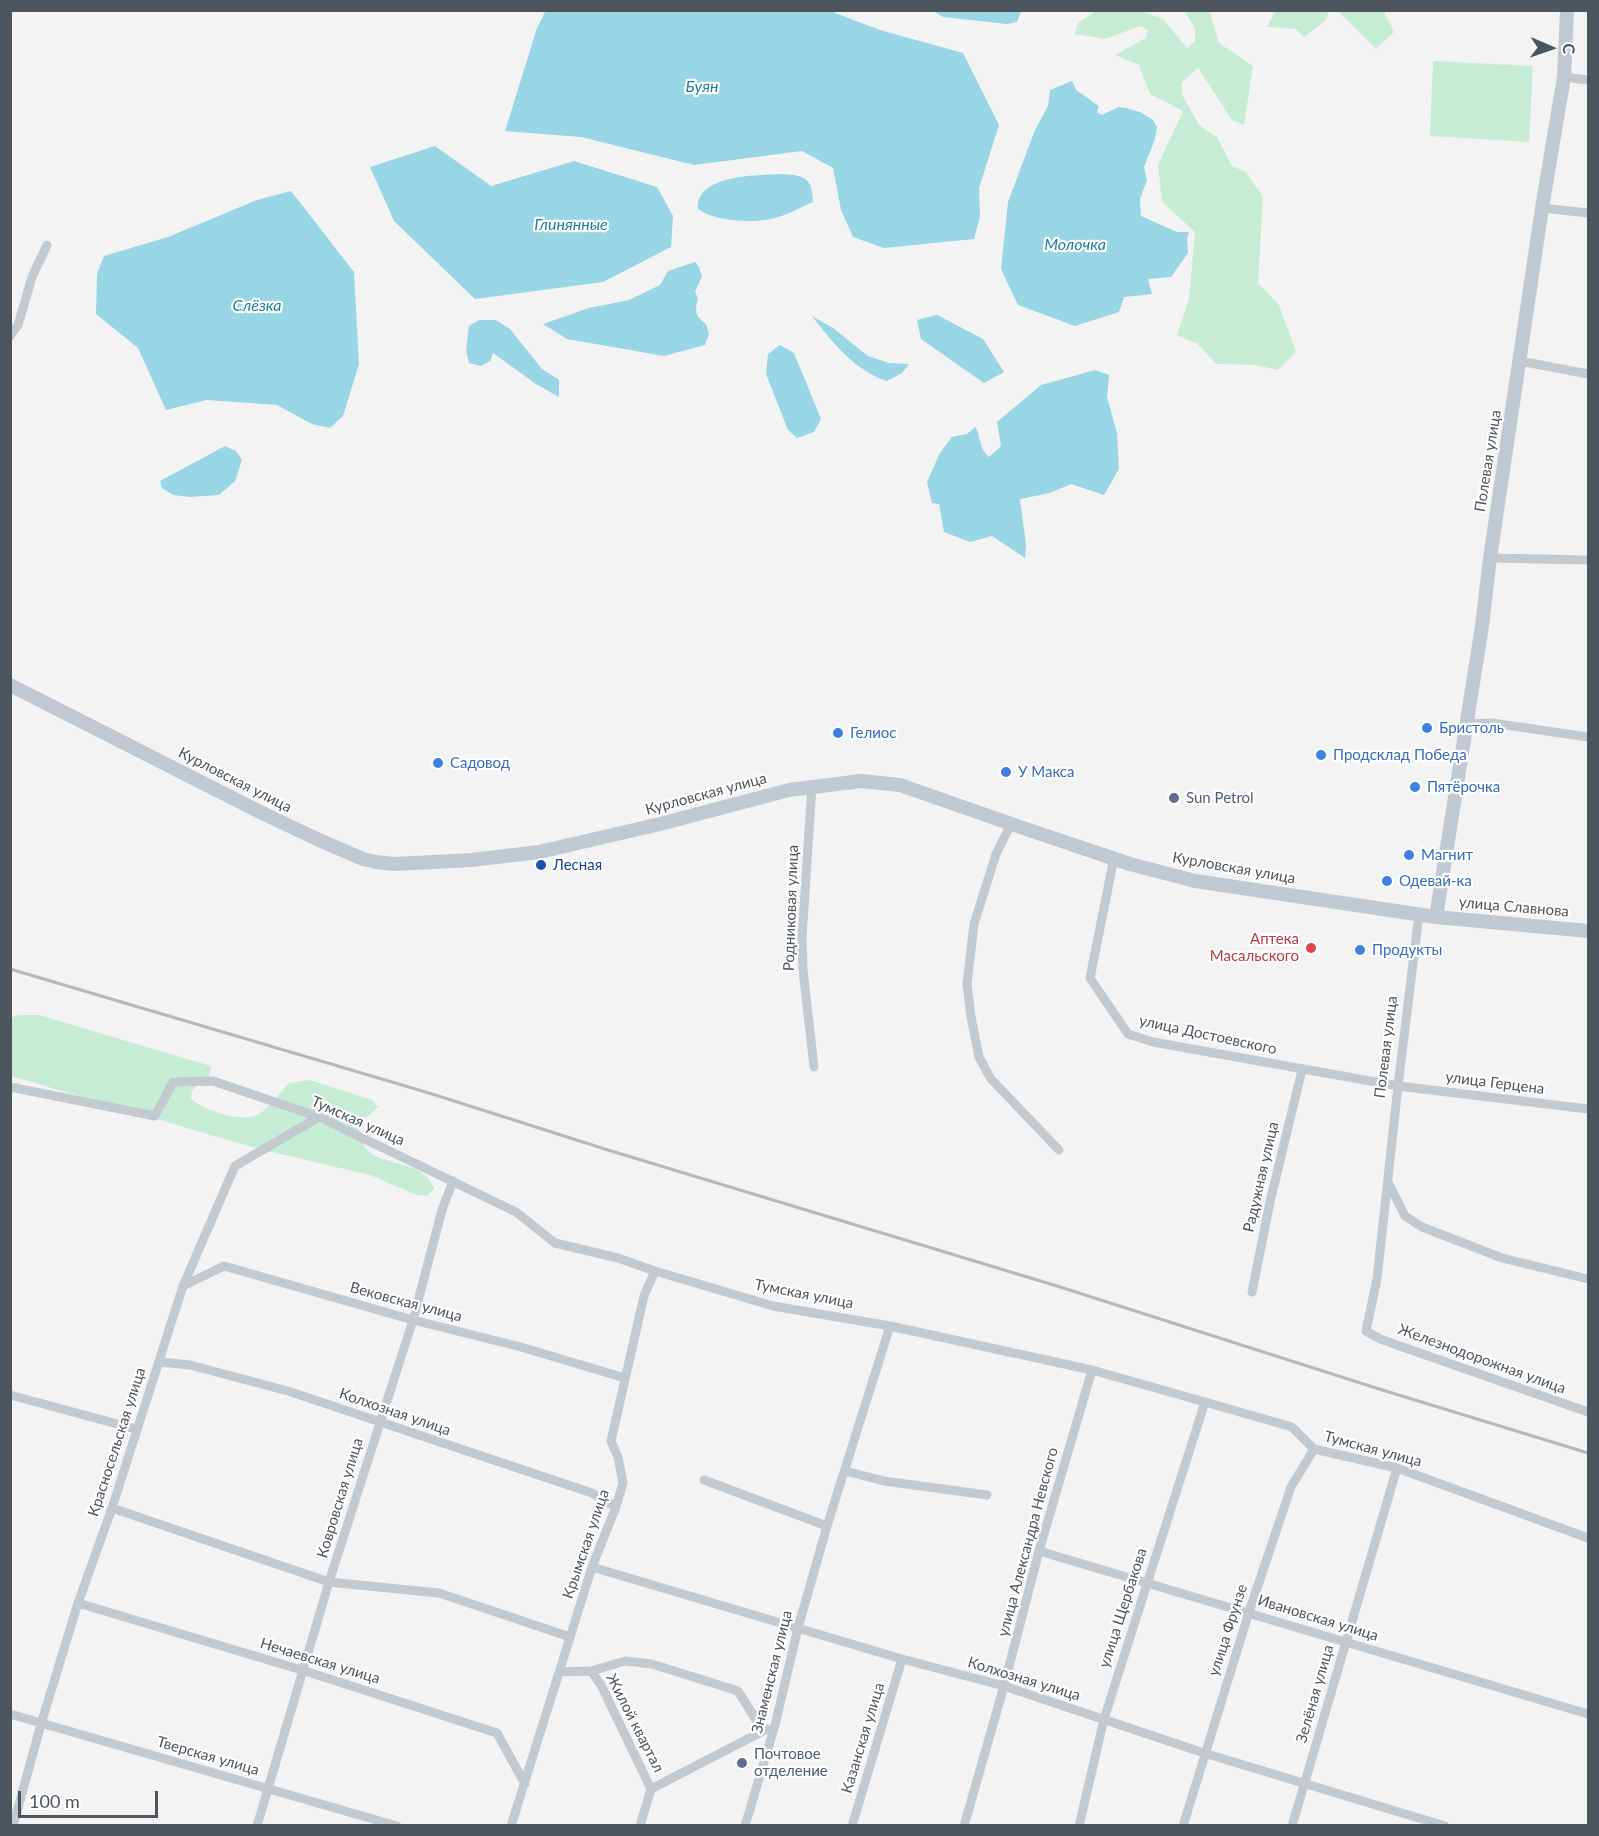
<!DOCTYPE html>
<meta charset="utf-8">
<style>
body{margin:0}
#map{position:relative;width:1599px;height:1836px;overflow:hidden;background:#f4f3f3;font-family:Lato,sans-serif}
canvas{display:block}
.frame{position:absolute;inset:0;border:12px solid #4c555e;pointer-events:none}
.north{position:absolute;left:1521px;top:18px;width:60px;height:60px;-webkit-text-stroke:4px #fff;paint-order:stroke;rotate:92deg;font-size:16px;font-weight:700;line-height:24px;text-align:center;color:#4c555e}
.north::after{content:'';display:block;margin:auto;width:21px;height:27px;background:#4c555e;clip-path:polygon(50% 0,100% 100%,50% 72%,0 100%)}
.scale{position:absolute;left:18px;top:1791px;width:140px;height:27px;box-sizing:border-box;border:3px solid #4c555e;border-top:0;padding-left:8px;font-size:18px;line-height:21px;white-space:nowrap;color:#4c555e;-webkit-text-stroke:4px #fff;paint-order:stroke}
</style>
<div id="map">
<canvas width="1599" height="1836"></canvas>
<div class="frame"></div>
<div class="north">С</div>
<div class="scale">100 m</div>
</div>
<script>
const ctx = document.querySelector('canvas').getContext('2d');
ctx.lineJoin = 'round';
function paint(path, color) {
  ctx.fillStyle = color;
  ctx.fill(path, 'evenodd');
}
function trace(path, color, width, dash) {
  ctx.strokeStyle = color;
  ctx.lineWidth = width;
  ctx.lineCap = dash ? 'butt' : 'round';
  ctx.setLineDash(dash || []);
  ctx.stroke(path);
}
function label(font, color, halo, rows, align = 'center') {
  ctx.font = font + ' Lato,sans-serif';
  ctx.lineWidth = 4.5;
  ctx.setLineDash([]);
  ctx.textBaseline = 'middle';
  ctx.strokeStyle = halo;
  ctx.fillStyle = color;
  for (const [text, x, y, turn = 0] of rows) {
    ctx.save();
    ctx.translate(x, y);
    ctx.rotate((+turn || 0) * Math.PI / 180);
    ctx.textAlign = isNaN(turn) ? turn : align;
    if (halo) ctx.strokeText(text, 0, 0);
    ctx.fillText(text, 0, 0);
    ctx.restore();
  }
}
paint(new Path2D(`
 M1098,10L1140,11L1163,19L1187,48L1195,41V29L1185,11H1211L1210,13L1219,43L1253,66L1244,125L1232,120L1198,68L1182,82V95L1200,126L1217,137L1232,166L1246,172L1263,197L1258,283L1279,305L1296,352L1278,370L1255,365L1216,364L1198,344L1177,335L1189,299L1195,232L1162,202L1158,165L1183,111L1150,94L1139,65L1115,55L1146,38L1148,30L1140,26L1105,39L1074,34L1079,22Z
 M1275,11V10L1329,11L1325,21L1304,37L1296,29L1267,27Z
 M1338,11H1384L1394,32L1376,49Z
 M1433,61L1533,66L1529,142L1430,136Z
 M19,1015H39L211,1066L209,1077L192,1090L191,1099C204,1110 243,1124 259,1114C270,1107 280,1092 289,1083L310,1080L372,1100L378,1107L363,1120L359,1129C361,1134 362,1142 365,1147C379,1168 425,1158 434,1189L427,1196L417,1195L370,1175L255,1148L11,1076L10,1018Z`), '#c6ecd5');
paint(new Path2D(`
 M546,10L833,11L835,13L880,30L963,53L999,125L979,188L980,217L974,239L884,248L853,237L841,210L833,168L802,151L694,165L581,137L505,131L537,28Z
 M933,11L1021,10V11L1017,22L1007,24L943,17Z
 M1072,81L1076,90L1099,106L1097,112L1102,115L1119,107L1126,108L1140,112L1153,120L1157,127L1155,139L1144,167L1147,180L1140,199L1141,216L1177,232H1189L1187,238L1188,253L1171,277L1148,279L1152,294L1124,297L1119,312L1075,326L1018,305L1001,269L1008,202L1035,130L1048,106L1050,90Z
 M435,146L491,186L574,161L657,187L673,216L671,247L603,282L475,299L394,221L370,167Z
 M784,174C807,176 812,179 813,202C801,207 790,214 778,217C758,224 714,222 698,209C695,174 761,175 784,174Z
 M291,191L354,272L359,364L343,416L330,428L312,424L277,405L207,400L166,410L138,348L96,314L97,274L104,256L168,237L257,200Z
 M695,262L699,267L702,277L695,291L698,299C694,311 696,317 706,324L709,334L705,345L664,356L567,339L543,324L589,308L629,300L660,285L668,271Z
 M937,315L983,339L1004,372L984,383L921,339L917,320Z
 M812,316L833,328L868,356L889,363L909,364L902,373L887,381C855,371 832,342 812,316Z
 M479,320H496L510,329L542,369L559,380V397L536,384L493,353L490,361L481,366L469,363L466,350L469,326Z
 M780,345L794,353L821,419L814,432L797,438L788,430L766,374L768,354Z
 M1095,370L1109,375L1107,397L1117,433L1119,469L1104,495L1071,484L1050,493L1020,499L1026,545L1025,558L992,536L970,542L944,532L939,504L932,503L927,482L940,453L952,437L967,434L975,427C982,438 978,447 989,457L1001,446L997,422L1041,385Z
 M225,446L236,451L242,460L235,481L219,495L190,497L173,495L162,488L160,481Z`), '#98d5e5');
trace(new Path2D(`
 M1564,77L1588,80
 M1542,208L1588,213
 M10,336L18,325L32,277L47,245
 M1520,361L1588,374
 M1490,558L1588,560
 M1466,724L1492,723L1588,737
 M812,786L802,938L803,970L814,1067
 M1011,824L996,854L974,924L967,984L971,1017L979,1057L991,1079L1059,1150
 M1114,858L1090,978L1128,1034L1153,1042L1398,1086L1588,1109
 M1419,914L1398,1086L1377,1279L1366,1331L1380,1339L1588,1412
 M10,1087L155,1116L173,1082L213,1081L319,1117L516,1212L555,1243L618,1258L655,1271L773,1306L890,1326L1092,1370L1205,1402L1292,1427L1314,1449L1397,1468L1588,1538
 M1389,1184L1405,1216L1422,1227L1502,1258L1588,1279
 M183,1286L224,1266L413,1320L521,1347L625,1378
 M1252,1292L1270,1202L1302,1070
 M160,1362L190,1365L288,1391L592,1493L616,1507
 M10,1395L136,1429
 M845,1471L884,1481L987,1495
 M704,1480L827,1526
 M112,1508L329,1582L439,1593L570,1637
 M1039,1551L1588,1714
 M592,1567L902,1659L1004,1686L1204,1753L1445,1826
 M78,1603L305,1671L497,1733L525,1784
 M591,1671L601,1685L651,1789L640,1826
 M559,1672L591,1671L625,1661L652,1664L738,1691L763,1731
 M10,1714L397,1826
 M651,1789L767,1729
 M13,1826L41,1724L78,1603L112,1508L183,1286L235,1166L319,1117
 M257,1826L329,1582L413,1320L442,1210L453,1181
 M511,1826L592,1567L616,1507L623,1483L618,1457L611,1441L644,1296L655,1271
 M745,1826L775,1725L798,1628L827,1526L890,1326
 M852,1826L902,1659
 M964,1826L1004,1686L1039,1551L1092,1370
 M1079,1826L1104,1719L1205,1402
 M1183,1826L1249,1612L1291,1487L1314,1449
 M1292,1826L1397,1468`), '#c2c9cf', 9);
trace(new Path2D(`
 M10,685L260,812L319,840L363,859L376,862L394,864L472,860L539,852L660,824L789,790L861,781L900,785L1023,828L1130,864L1195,881L1436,917L1588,931
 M1436,917L1482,626L1490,558L1542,208L1564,77L1567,10`), '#c0c9d2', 14);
trace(new Path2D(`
 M10,969L429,1093L608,1150L1057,1286L1376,1388L1588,1453`), '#b5b8bc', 3);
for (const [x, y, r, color] of [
 [1427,728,6,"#3f7fe0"],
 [838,733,6,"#3f7fe0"],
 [1321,755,6,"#3f7fe0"],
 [438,763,6,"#3f7fe0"],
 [1006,772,6,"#3f7fe0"],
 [1415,787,6,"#3f7fe0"],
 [1174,798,6,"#5c6f8a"],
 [1409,855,6,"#3f7fe0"],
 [541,865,6,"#1a4fb4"],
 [1387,881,6,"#3f7fe0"],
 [1311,948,6,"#e0444e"],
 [1360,950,6,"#3f7fe0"],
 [742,1763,6,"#5c6f8a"]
]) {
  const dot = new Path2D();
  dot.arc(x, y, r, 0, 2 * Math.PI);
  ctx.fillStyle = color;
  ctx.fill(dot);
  trace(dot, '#fff', 2);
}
label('15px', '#4c555e', '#fff', [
 ["Полевая улица",1488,461,-81],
 ["Курловская улица",235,780,27],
 ["Курловская улица",706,794,-15],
 ["Курловская улица",1234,868,10],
 ["улица Славнова",1514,907,5],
 ["Родниковая улица",791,908,-88],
 ["улица Достоевского",1208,1035,12],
 ["Полевая улица",1386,1047,-83],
 ["улица Герцена",1495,1083,7],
 ["Тумская улица",358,1121,24],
 ["Радужная улица",1261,1177,-77],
 ["Тумская улица",804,1294,11],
 ["Вековская улица",406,1302,15],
 ["Железнодорожная улица",1482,1359,20],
 ["Колхозная улица",395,1412,19],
 ["Красносельская улица",117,1442,-72],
 ["Тумская улица",1373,1449,15],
 ["Ковровская улица",340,1498,-73],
 ["улица Александра Невского",1028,1542,-75],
 ["Крымская улица",586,1544,-71],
 ["улица Щербакова",1123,1608,-72],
 ["Ивановская улица",1318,1618,17],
 ["улица Фрунзе",1228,1630,-72],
 ["Нечаевская улица",320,1661,17],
 ["Знаменская улица",772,1672,-76],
 ["Колхозная улица",1024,1679,17],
 ["Зелёная улица",1315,1694,-74],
 ["Жилой квартал",635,1723,63],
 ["Казанская улица",863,1738,-73],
 ["Тверская улица",208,1756,16]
]);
label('15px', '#366cbe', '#fff', [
 ["Бристоль",1439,728],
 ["Гелиос",850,733],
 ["Продсклад Победа",1333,755],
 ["Садовод",450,763],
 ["У Макса",1018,772],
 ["Пятёрочка",1427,787],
 ["Магнит",1421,855],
 ["Одевай-ка",1399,881],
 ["Продукты",1372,950]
], 'left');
label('15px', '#4e5e75', '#fff', [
 ["Sun Petrol",1186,798],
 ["Почтовое",754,1754],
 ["отделение",754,1771]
], 'left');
label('15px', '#164399', '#fff', [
 ["Лесная",553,865]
], 'left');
label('15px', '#be3a42', '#fff', [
 ["Аптека",1299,939],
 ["Масальского",1299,956]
], 'right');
label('italic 16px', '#1a7f9b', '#fff', [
 ["Буян",702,87],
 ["Глинянные",571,225],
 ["Молочка",1075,245],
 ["Слёзка",257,306]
]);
</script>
